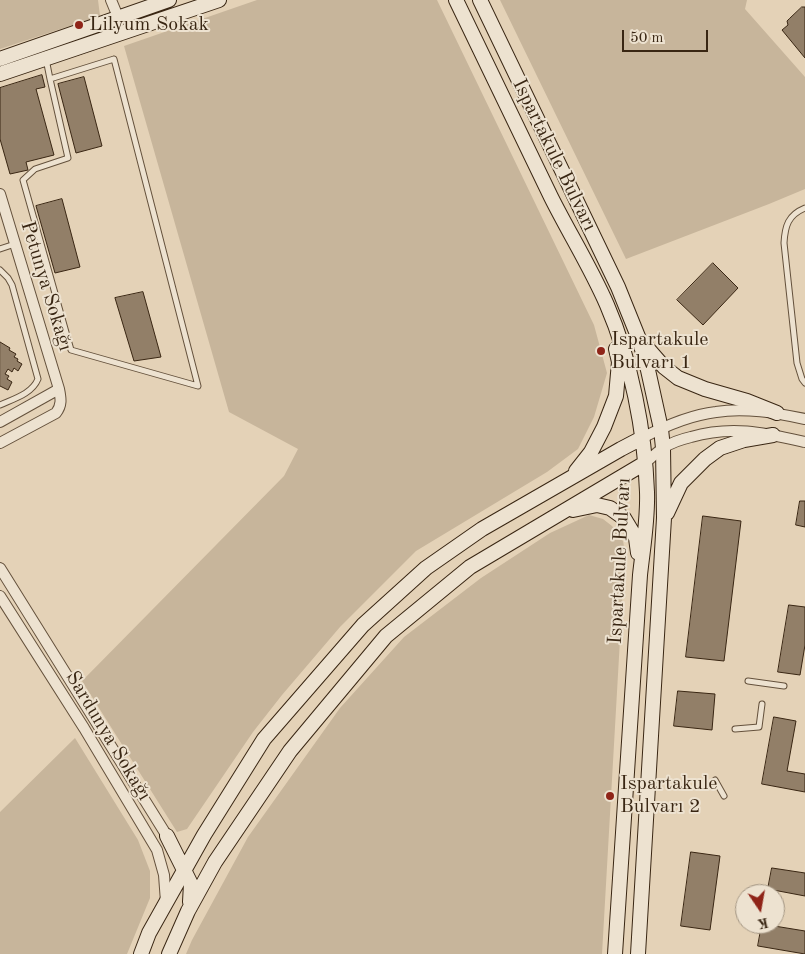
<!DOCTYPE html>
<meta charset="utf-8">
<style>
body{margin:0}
#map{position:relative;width:805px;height:954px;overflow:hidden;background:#e4d2b7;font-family:"Old Standard TT",serif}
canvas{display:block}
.north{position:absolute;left:735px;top:884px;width:50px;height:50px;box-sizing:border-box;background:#ede2d0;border:1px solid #a59784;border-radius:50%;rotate:168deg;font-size:14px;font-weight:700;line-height:20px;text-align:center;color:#392613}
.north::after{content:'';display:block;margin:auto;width:18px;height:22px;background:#8f2418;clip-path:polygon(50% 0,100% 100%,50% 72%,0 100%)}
.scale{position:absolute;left:622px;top:30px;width:86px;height:22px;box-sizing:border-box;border:2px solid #392613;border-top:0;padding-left:6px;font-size:15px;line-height:18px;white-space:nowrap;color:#392613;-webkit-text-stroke:4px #ede2d0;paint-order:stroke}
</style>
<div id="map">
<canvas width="805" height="954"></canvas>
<div class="north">K</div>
<div class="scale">50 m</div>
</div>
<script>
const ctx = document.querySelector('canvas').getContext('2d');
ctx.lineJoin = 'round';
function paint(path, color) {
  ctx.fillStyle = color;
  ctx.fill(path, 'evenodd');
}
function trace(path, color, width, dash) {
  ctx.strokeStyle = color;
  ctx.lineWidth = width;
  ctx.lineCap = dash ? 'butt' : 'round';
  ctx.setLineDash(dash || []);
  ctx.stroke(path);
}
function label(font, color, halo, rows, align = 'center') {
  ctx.font = font + ' "Old Standard TT",serif';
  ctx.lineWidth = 4;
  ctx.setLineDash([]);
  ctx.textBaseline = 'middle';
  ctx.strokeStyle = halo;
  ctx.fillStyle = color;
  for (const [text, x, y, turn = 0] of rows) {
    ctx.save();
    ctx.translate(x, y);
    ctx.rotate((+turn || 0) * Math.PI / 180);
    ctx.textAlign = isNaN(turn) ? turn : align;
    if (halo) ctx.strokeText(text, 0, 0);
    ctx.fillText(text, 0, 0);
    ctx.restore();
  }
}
paint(new Path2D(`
 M0,0H98L100,16L0,49Z
 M257,0H437L594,325L607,373L594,417L578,449L547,472L416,551L340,627L282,695L253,732L187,829L177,832L82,681L284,476L298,449L229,412L124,46Z
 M500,0H747L745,9L805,77V189L769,204L626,259Z
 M589,515L603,519L612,526L623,541L625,552L602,954H186L192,940L248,837L340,708L404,637L481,578L550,533Z
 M75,738L138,840L150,871V898L127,954H0V812Z`), '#c7b59b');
const building = new Path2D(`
 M802,7H805V58L782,30L788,25L787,21L789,19Z
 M42,75L45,87L36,89L54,155L26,162L28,170L10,174L0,139V88Z
 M84,77L102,146L76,153L58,84Z
 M62,199L80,267L55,273L36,206Z
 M713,263L738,288L703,325L677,300Z
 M143,292L161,357L134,361L115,298Z
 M0,342L10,348L9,350L16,354L14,357L18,359L17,361L22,364L18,371L14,368L12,372L8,369L5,374L9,376L7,379L12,382L8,390L0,386Z
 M800,501H805V527L796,525Z
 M703,516L741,521L724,661L686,657Z
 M789,605L805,607V645L800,675L778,672Z
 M678,691L715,694L712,730L674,726Z
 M774,717L796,721L787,771L805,774V792L762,784Z
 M691,852L720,856L710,930L681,926Z
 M772,868L805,873V896L768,889Z
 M762,924L805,931V954L758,946Z`);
paint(building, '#927f68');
trace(building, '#392613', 1);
const lane = new Path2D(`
 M46,59L50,79L68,158L35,169L23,180L71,350L198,386L114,59L50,79
 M805,208C788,215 785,226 784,243L797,363L802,379L805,383
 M0,249L15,244
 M0,270L8,278L12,285L38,379C32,394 13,399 0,405
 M748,681L784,686
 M735,729L759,727L762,704
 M715,780L724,796`);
const street = new Path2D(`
 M111,0L118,17
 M0,194L59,389C61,399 62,405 56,413L0,443
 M0,422L59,389
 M642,438C665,426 690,415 716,412C745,407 776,413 805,419
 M645,463C651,458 656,453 663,448C671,443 682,439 691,437C732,425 765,433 805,442
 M0,568L167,836
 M0,596L84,728L157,850L164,875L166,902`);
const secondary = new Path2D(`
 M456,0C488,66 519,132 551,197C569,233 591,268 607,305C631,360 645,432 647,492C648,520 643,547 640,575L615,954
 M480,0L618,287L639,339L648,370L661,429L663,448L664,518L638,954
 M0,59L169,0
 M0,74L219,0
 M643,343L664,367L678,378L705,389L747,401L777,413
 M576,471L591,452L604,427L616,396L619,362L616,349
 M573,510L597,505L610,508L624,518L636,538L638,553
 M667,513L681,483L705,459L720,448L744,440L773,435
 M167,836L191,884L190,902
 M141,954L149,933L204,835L264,739L363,625L426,568L482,529L621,449L642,438
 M169,954L188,911L215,862L290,751L386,636L470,567L645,463`);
trace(lane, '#64513c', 7);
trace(street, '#64513c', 12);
trace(secondary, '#392613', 16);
trace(lane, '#ede2d0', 5);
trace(street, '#ede2d0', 10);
trace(secondary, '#ede2d0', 14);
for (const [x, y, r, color] of [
 [79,25,5,"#8f2418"],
 [601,351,5,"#8f2418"],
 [610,796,5,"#8f2418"]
]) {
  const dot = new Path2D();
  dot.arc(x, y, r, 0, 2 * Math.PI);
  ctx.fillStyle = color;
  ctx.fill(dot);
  trace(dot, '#ede2d0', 2);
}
label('20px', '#392613', '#ede2d0', [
 ["Lilyum Sokak",89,25],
 ["Ispartakule",611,340],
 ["Bulvarı 1",611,363],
 ["Ispartakule",620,784],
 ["Bulvarı 2",620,807]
], 'left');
label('20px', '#392613', '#ede2d0', [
 ["Ispartakule Bulvarı",554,155,64],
 ["Petunya Sokağı",46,286,73],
 ["Ispartakule Bulvarı",620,561,-87],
 ["Sardunya Sokağı",108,736,59]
]);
</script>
